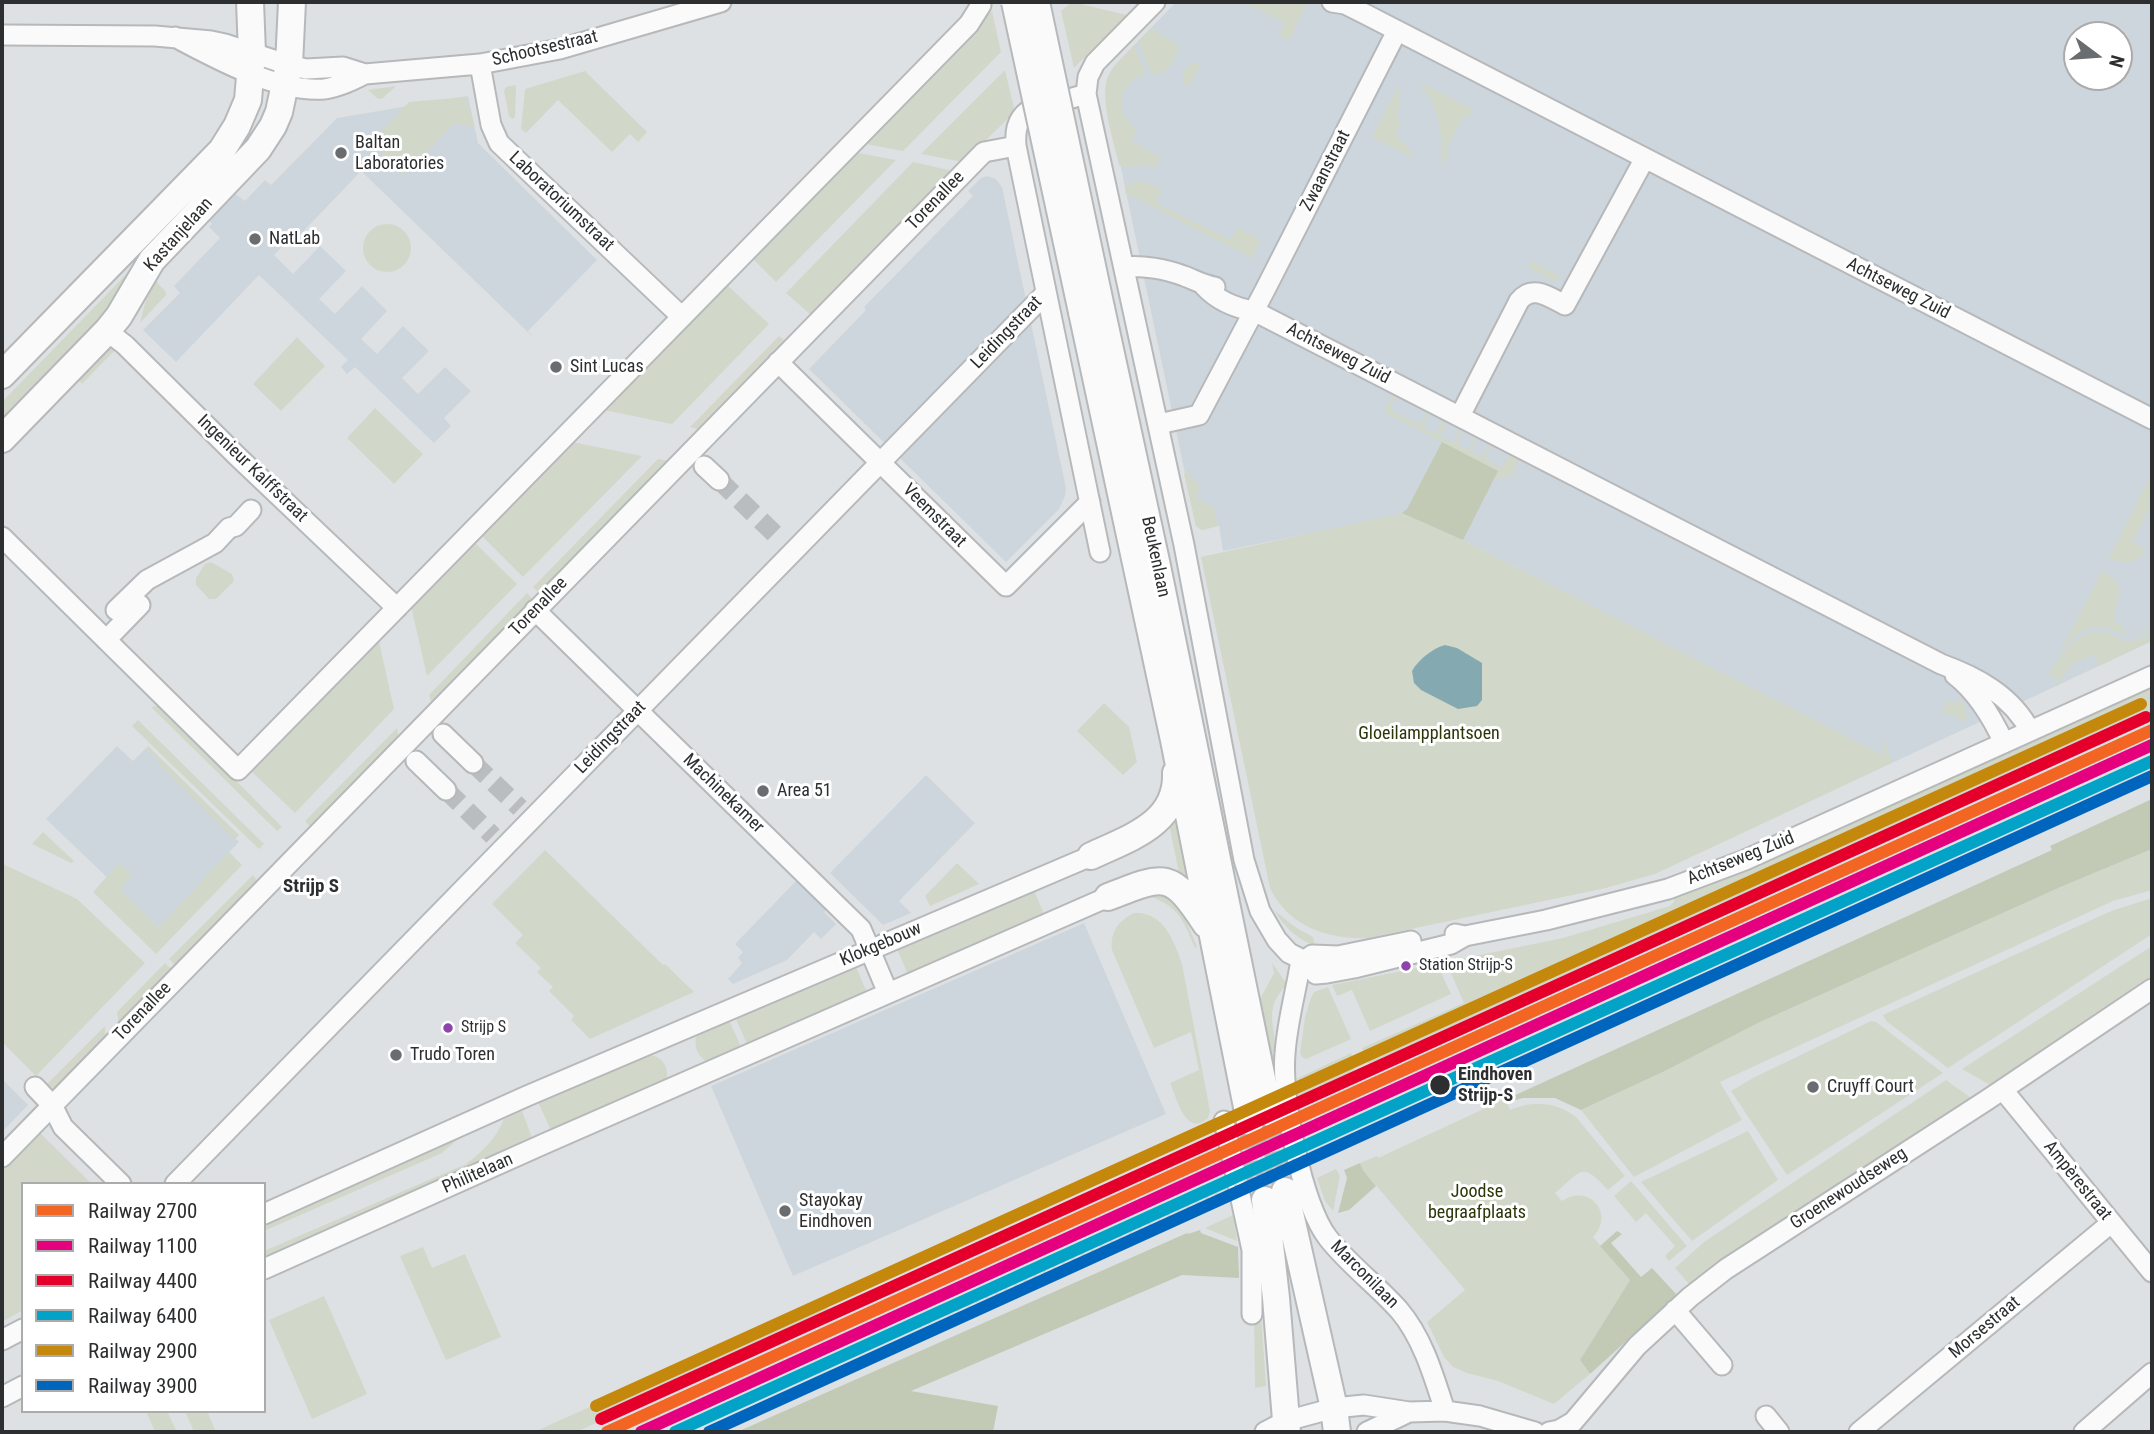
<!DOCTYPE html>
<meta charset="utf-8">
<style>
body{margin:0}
#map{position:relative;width:2154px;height:1434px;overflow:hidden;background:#dee1e3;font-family:"Roboto Condensed",sans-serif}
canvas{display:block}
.frame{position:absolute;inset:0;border:4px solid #2c2e30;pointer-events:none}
.legend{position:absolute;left:21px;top:1182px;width:245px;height:231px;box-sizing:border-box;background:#fff;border:2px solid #ababac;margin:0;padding:9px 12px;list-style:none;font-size:21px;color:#2c2e30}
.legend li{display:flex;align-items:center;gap:14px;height:35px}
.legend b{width:35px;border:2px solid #ababac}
.north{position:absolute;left:2063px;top:21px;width:70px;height:70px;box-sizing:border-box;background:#fff;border:2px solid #ababac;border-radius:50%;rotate:106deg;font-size:19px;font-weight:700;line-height:28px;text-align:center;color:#2c2e30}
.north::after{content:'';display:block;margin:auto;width:24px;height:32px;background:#6a6d6f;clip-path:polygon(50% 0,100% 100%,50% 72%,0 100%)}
</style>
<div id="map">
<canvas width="2154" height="1434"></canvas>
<div class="frame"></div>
<ul class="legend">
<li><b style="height:9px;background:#f26522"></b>Railway 2700</li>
<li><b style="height:9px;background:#e5007d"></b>Railway 1100</li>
<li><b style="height:9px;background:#e4002b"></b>Railway 4400</li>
<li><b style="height:9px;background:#02a3c6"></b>Railway 6400</li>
<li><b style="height:9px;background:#c4880c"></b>Railway 2900</li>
<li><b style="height:9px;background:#0065bd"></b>Railway 3900</li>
</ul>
<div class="north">N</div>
</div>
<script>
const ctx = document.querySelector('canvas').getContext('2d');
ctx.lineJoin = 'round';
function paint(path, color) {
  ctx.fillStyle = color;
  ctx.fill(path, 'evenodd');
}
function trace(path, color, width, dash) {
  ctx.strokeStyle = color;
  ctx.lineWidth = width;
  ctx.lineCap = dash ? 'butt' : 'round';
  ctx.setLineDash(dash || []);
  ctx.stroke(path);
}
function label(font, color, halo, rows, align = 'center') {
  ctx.font = font + ' "Roboto Condensed",sans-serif';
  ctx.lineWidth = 6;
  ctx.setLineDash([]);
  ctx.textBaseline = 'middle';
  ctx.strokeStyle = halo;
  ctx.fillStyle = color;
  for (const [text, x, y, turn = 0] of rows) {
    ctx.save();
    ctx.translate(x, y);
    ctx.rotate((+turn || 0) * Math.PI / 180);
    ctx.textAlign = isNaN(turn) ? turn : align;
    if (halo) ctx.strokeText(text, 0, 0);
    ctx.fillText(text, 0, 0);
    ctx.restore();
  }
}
paint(new Path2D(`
 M1176,2H2152V641L1892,763L1888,762L1886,757L1463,540L1322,531L1223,551L1219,526L1202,530L1196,526L1105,92L1109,75L1116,64ZM2077,35H2119V77H2077Z
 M468,96L478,143L597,260L528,331L534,338L357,167L355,169L359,173L344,189L291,244L287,241L274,255L293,274L320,246L346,271L319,299L335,314L362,286L387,311L361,339L377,354L403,326L429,351L402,378L418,394L445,367L471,391L444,418L451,426L434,443L355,367L347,374L341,367L348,360L259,275L176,362L143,330L180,293L174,286L220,238L209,227L212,224L208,218L233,192L245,201L265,180L271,185L337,118Z
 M987,176L996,179L1002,187L1066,488L1065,496L1059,509L1006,562L809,369L866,310L864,307L973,196L968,191L981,178Z
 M117,746L133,761L146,748L239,842L159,927L46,819Z
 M926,775L975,823L899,901L911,913L883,925L830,873Z
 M797,880L827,909L824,912L836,924L821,939L814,932L787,960L733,984L728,979L742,963L738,958L743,952L735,944Z
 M1084,923L1166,1114L793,1276L711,1086Z
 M2,1079L28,1105L2,1132Z`), '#ced6dd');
paint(new Path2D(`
 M1072,2L1127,15L1074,68L1061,11Z
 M1243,2H1308L1289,40L1279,36L1285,23Z
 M992,11L1001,52L903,151L861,143Z
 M1151,28L1180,47C1173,62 1169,76 1151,73L1138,41Z
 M1134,45L1146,74C1118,81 1114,114 1137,129L1131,141L1161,157L1156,168C1142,163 1127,170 1119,165C1114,141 1098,97 1109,74C1115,63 1126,54 1134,45Z
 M1193,63L1201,64L1188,88C1179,80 1182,68 1193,63Z
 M1005,70L1015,112L963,162L921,154Z
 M585,71L647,132L638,142L630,134L612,152L558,100L526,133L521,129L525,89Z
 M1420,82L1472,109L1468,117L1464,116L1445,151L1449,154L1441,169C1444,143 1440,119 1429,95L1426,93Z
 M1400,83V93L1398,94L1400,107L1398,109V118L1401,122C1397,126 1397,133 1399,139L1407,145L1414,158L1372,137Z
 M516,85L515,117L512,119L509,116L504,91L506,87Z
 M396,86L382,99L377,98L368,90Z
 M466,97L475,127L455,123L404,175L370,142L409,102Z
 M853,152L896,160L776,282L751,257Z
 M913,162L953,171L812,316L786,293Z
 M1142,181L1162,190L1156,203L1231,240L1238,228L1261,240L1252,258L1125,193L1126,185Z
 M363 248a24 24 0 1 1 48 0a24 24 0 1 1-48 0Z
 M143,257L122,303L2,433V402Z
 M1531,261L1563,278L1554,281L1528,267Z
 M155,280L166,292V295L140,323L145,303Z
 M726,284L769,324L672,424L604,410Z
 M779,336L786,342L701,430L690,427Z
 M297,337L325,366L281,411L253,384Z
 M110,347L115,350L82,384L78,379Z
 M1392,395L1396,397L1390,410L1420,425L1427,412L1429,414L1423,427L1436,434L1443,421L1447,423L1440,436L1453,443L1460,430L1463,431L1457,444L1469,450L1475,438L1478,439L1471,451L1482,457L1489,444L1491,446L1485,459L1502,468L1509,455L1518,459L1513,475L1494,480L1498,471L1384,412Z
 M375,408L423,454L394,484L347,438Z
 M572,442L642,456L523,577L481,535Z
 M658,459L670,461L540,594L533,587Z
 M1187,470L1195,482L1201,484L1195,497L1214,507L1218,526L1202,530L1196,526L1184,474Z
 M2152,473V504L2133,542L2146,549C2137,565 2123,565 2109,558Z
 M1403,513L1463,540L1885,756L1881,738L1886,745L1892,763L1655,874L1606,888L1368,938C1328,940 1288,926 1270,888L1201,557Z
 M474,542L517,584L427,676L411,606Z
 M211,562L232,574L234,581L216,599H209L196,585V578L205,564Z
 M2102,571C2123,582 2123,592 2114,611L2117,614L2113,621L2122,625L2128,638L2152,627V630L2131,638L2108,628H2089L2077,634L2059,654Z
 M527,593L534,601L432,705L429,695Z
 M2093,631C2112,630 2118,641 2131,641C2138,641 2146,636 2152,633V641L2099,666L2094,655C2071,664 2069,664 2058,686L2055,685L2058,679L2049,674C2057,658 2076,636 2093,631Z
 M378,637L394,709L295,813L250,770Z
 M2152,685V717L2080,749L2078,747L1404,1053L1370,1067L1362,1048L1464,1003L1446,962L1563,938L1670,906L1674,902L1673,895Z
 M1961,699L1965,707L1967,721L1939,711L1944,708L1947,701L1955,703Z
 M1104,703L1129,727L1137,762L1123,775L1077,731Z
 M157,706L166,710L282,827L277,831L151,707Z
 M138,720L264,844L259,849L132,726Z
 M397,728L399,739L312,829L305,821Z
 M148,746L239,835L234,840L159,764L160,762L146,748Z
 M1176,811L1190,882L1179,873L1169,824Z
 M43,832L74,861L71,863L32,844Z
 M2152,849V890L2113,901L1720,1082L1742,1120L1634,1177L1581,1110L1665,1071L1758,1023L2063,886Z
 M545,850L663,965L665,964L694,992L590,1039L571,1020L574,1016L549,991L553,987L537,972L541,968L515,943L523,935L492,904Z
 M229,852L242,865L156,954L93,892L119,863L132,875L120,889L159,927Z
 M957,863L979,884L930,906L925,896Z
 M3,864L77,899L145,963L36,1076L2,1042V867Z
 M253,875L259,883L177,967L169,959Z
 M1033,888L1046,919L910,979L896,947Z
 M1165,893L1183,913L1197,947L1195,948C1182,917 1177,904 1144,895Z
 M2152,898V934L1948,1068L1886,1021L1883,1015L2111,911Z
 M1274,910L1295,927L1313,937L1315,946C1297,939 1284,927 1274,910Z
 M1134,913C1163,911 1174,940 1182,964L1210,1111L1208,1118C1186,1138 1177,1099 1170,1083L1199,1070L1191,1032L1154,1048L1112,950C1110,932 1118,921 1134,913Z
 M2152,946V976L1990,1085L1962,1069Z
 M165,963L173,971L119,1026L117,1012Z
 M1272,963L1287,984C1267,1006 1272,1016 1275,1043L1279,1044L1278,1093L1259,1001L1274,973Z
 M1437,964L1451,994L1370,1031L1352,990L1337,996L1332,985Z
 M855,965L869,997L749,1049L735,1017Z
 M1328,987L1351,1039L1306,1059L1302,1057L1300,1053L1305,1017L1311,998L1314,992Z
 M729,1020L743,1051L707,1062C698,1056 694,1048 696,1037L701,1032Z
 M1871,1021L1876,1022L1943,1073L1787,1175L1731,1091L1753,1078Z
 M105,1026L106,1039L57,1089L46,1085Z
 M1351,1053L1357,1066L1348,1077L1299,1100L1296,1083L1298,1078Z
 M648,1055C663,1055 670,1069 666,1083L553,1135L538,1102Z
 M1946,1080L1971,1098L1723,1263L1689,1284L1675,1268L1704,1242Z
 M1505,1099L1510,1110C1533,1100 1556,1102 1576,1117L1625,1176L1608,1190C1581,1161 1583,1170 1555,1193L1562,1201C1588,1183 1616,1213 1593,1237L1630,1280L1580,1360L1590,1374L1554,1404L1498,1381L1467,1373L1453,1367L1444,1357L1427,1322L1465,1290L1363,1170L1360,1163L1377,1156L1378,1158Z
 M522,1111L534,1143L264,1259V1251L466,1164C485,1149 494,1141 504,1119Z
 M1748,1131L1778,1180L1692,1241L1641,1182Z
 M39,1132L92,1184H23V1310L2,1322V1171Z
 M458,1139L442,1153L264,1231V1223Z
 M1167,1168L576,1432H534L643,1383L682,1362L824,1299L831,1314Z
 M1336,1169L1340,1176L1333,1211L1325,1201L1317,1178Z
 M1631,1181L1687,1246L1669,1261L1665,1256L1675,1246L1646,1213L1636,1222L1614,1196Z
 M1233,1215L1237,1241L1205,1228Z
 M423,1247L432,1268L465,1254L501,1337L446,1360L400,1256Z
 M324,1296L367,1394L312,1419L269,1320Z
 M1254,1311L1261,1313L1266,1386L1255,1388Z
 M146,1411H167L177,1432H155Z
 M185,1411H207L216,1432H194Z`), '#d1d8c9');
paint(new Path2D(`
 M1442,442L1498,471L1463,540L1402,513L1407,509Z
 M2152,799V849L2063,886L1758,1023L1665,1071L1581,1110L1555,1098H1523L1512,1101L1511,1097L2052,850L2050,846Z
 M1360,1163L1363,1170L1376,1186L1349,1210L1338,1213L1347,1178L1344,1170Z
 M1200,1230L1201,1233L1238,1247L1239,1278L1182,1275L911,1391L998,1406L993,1432H737L1187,1233L1188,1234Z
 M1617,1231L1622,1234L1611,1243L1641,1277L1652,1268L1677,1295L1590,1374L1580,1360L1630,1280L1600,1246Z`), '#c2cab6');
paint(new Path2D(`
 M1445,645L1457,648L1482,663V700L1477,706L1458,709L1421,690L1414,683L1412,671C1418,660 1433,648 1445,645Z`), '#85a9b1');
trace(new Path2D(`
 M719,480L781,540
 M473,763L520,808
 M446,790L493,836`), '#babdbf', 19, [19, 10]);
trace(new Path2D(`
 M1269,1113L1285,1191
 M1250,1122L1265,1200`), '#babdbf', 26, [26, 13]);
const minor = new Path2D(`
 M1155,2L1095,63L1088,77L1086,94L1184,545L1244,860L1260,911L1277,940L1289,953L1305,961L1316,974L1327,973L1354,968L1451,944L1465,936
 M1332,2L1345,4L1365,14L2152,419
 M2,35L155,36L211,41L225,44L289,65L306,69L343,67L365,74
 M175,37C214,58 279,93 324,89C339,87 353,80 365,74L480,64L560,49L721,2
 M480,64L491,125L499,143L682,317
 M1086,94L1028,111C1016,120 1015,133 1016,146L1100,552
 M1124,267C1142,265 1166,269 1184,276C1195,280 1203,285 1215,287
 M1204,286C1217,300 1235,308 1254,311L1941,664C1977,677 2012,696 2030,731
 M107,331L125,345L238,457L397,608
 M778,362L1006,586L1090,502
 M1460,416L1519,301C1532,284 1549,297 1565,305L1645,158
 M1159,424L1199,415L1265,290L1397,31
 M704,466L719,480
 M2,537L238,770L969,24L981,5V2
 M116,610L147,580L215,543L229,528L236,526L251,510
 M535,610L861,929L888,993
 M106,640L140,605L136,602L122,617
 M1955,675C1977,692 1992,717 2004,743
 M443,734L473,763
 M416,761L446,790
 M1455,934L1465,936L1546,920L1668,889L1745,860L2152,676
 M1301,960C1296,992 1287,1022 1285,1054C1281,1097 1302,1205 1328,1238C1349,1265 1377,1285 1399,1310C1423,1338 1434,1377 1445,1411
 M1305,961L1312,955L1338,956L1411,941
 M35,1087L52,1105L63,1127L121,1184
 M2003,1090L2152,1272
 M1224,1121L1252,1250V1314
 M2,1157L984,152L1016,146
 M175,1184L1046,293
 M264,1214L527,1096L1091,856
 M264,1269L546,1143L1108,897
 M1675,1310L1722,1365
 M2,1340L23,1329
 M2,1397L23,1386
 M1766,1416L1779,1432
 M1265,1432L1286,1421L1334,1408L1364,1405L1409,1412L1445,1411L1480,1416L1535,1432
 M1367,1432L1409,1412
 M1549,1432L1559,1430L1573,1422L1637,1346L1690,1297L1726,1269L1987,1100L2152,989
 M1859,1432L2111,1223
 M2084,1432L2152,1373`);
const major = new Path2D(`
 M1101,308L1157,566L1269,1113
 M1082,312L1174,740L1250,1122
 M2,375L222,150L237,126L248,100L252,53L250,2
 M2,439L107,331L119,316L152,260L258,149L273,126L279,112L289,65L292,2
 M1091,856C1129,838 1178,824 1176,773
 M1108,897C1166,874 1171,871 1206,924
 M1285,1191L1334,1408L1337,1432
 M1265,1200L1276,1298L1287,1432`);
trace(minor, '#b6b8ba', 23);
trace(major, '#b6b8ba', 30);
trace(minor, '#fafafb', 19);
trace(major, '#fafafb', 26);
trace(new Path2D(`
 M677,1432L1466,1086L2152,773`), '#d3d4d5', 5, [3.5, 7]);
const majorBridge = new Path2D(`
 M1015,2L1082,312
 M1036,2L1101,308`);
trace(majorBridge, '#b6b8ba', 30, []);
trace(majorBridge, '#fafafb', 26);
trace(new Path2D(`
 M607,1432C1124,1201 1636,961 2152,730`), '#f26522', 12);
trace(new Path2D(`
 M641,1432L2152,745`), '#e5007d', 12);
trace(new Path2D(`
 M601,1419C1118,1189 1630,949 2146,717`), '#e4002b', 12);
trace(new Path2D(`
 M675,1432L2152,761`), '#02a3c6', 12);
trace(new Path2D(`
 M596,1406C1112,1176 1624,936 2141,704`), '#c4880c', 12);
trace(new Path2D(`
 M709,1432L2152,776`), '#0065bd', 12);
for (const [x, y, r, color] of [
 [341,153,7,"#6a6d6f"],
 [255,239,7,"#6a6d6f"],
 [556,367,7,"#6a6d6f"],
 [763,791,7,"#6a6d6f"],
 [1406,966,6,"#8e44ad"],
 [448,1028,6,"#8e44ad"],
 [396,1055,7,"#6a6d6f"],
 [1440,1085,11,"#2c2e30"],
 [1813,1087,7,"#6a6d6f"],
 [785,1211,7,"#6a6d6f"]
]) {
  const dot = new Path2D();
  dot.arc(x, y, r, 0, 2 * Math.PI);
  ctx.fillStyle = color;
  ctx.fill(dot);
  trace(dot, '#fff', 2.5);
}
label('16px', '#2c2e30', '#fff', [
 ["Station Strijp-S",1419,966],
 ["Strijp S",461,1028]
], 'left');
label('18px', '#2c2e30', '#fff', [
 ["Schootsestraat",545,49,-13],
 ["Zwaanstraat",1326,171,-63],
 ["Torenallee",936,201,-46],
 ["Laboratoriumstraat",561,202,43],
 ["Kastanjelaan",179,235,-48],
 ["Achtseweg Zuid",1898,289,27],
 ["Leidingstraat",1007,333,-46],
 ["Achtseweg Zuid",1338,354,27],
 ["Ingenieur Kalffstraat",252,469,44],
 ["Veemstraat",934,516,45],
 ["Beukenlaan",1155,557,78],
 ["Torenallee",539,607,-46],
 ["Leidingstraat",611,738,-46],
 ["Machinekamer",723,794,44],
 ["Achtseweg Zuid",1741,859,-22],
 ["Klokgebouw",881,945,-23],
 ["Torenallee",143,1012,-46],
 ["Philitelaan",478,1174,-24],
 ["Ampèrestraat",2077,1181,51],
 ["Groenewoudseweg",1849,1189,-33],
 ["Marconilaan",1364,1275,45],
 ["Morsestraat",1985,1328,-40]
]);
label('18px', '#2c2e30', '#fff', [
 ["Baltan",355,143],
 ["Laboratories",355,164],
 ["NatLab",269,239],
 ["Sint Lucas",570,367],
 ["Area 51",777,791],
 ["Trudo Toren",410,1055],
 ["Cruyff Court",1827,1087],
 ["Stayokay",799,1201],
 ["Eindhoven",799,1222]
], 'left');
label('18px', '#2b3607', '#fff', [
 ["Gloeilampplantsoen",1429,734],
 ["Joodse",1477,1192],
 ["begraafplaats",1477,1213]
]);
label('bold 18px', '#2c2e30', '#fff', [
 ["Eindhoven",1458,1075],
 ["Strijp-S",1458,1096]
], 'left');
label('bold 19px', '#2c2e30', '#fff', [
 ["Strijp S",311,887]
]);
</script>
